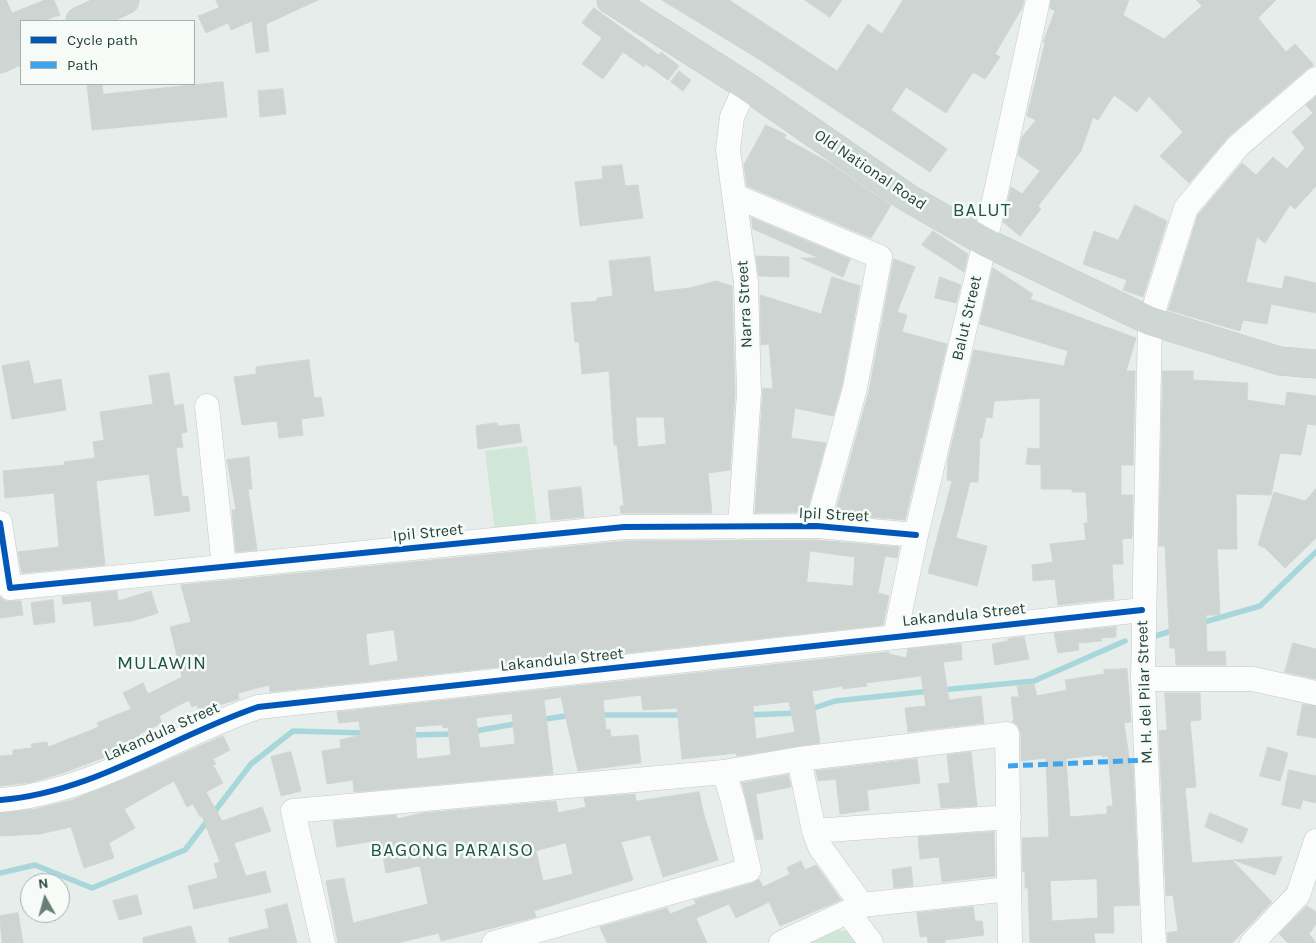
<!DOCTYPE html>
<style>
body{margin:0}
#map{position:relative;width:1316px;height:943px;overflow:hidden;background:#e7edea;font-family:Karla,sans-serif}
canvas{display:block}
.legend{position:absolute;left:20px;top:20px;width:175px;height:65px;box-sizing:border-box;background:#f6fbf8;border:1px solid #a2b1ac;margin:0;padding:6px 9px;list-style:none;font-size:15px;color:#234239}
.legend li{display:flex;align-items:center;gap:10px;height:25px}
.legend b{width:25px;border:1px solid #a2b1ac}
.north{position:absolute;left:20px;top:873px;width:50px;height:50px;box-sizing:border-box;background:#f6fbf8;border:1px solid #a2b1ac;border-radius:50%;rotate:353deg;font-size:14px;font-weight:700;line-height:20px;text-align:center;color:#234239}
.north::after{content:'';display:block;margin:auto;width:18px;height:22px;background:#687e77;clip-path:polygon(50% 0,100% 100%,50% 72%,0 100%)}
</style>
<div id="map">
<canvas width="1316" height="943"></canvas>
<ul class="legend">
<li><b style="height:6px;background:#0057b8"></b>Cycle path</li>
<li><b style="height:6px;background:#3ea4ec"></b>Path</li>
</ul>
<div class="north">N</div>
</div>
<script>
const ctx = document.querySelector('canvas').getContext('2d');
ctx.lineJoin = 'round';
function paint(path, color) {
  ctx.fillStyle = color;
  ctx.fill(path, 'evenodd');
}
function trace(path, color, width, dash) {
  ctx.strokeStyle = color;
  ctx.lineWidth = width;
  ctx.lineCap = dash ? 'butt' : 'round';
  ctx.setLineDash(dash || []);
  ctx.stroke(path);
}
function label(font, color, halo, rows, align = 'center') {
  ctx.font = font + ' Karla,sans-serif';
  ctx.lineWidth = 5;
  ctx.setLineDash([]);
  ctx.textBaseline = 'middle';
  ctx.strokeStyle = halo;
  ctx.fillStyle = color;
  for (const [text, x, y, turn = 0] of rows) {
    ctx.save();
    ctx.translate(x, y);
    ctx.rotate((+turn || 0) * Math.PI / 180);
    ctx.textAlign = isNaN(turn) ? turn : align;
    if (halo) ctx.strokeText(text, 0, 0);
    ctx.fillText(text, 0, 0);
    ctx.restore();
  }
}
paint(new Path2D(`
 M527,446L537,526L495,531L485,451Z
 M823,929L857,932L864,943H795Z`), '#d0e6d6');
trace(new Path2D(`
 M1201,623L1260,606L1316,552
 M1155,636L1175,630
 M941,690L1034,681L1125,641
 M808,710L835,701L931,691
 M599,715H684
 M746,715L799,713
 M539,720L572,715
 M470,732L520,723
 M408,735L456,734
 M0,873L35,865L92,888L185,850L251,764L293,731L366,733`), '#a7d7db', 5.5);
const building = new Path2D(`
 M0,0H6L12,13L45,0H54L60,15L43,21H21V34L0,42Z
 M216,0H318L266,24L269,51L256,53L252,21L231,30L228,23L206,33L198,16L219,8Z
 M662,0H729L837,71L868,24L882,34L903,0H1024L1022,8L995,54L1000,57L985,79L973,72L946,113L906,87L891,110L947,149L930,172L757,58Z
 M805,0H842L830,17Z
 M1051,0H1129L1123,15L1164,39L1202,6L1196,0H1276L1258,18L1286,52L1295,44L1314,65L1307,69L1229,136L1189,183L1160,156L1183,132L1149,96L1137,112L1114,95L1098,120L1093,117L1081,151L1038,206L1041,209L1020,236L1003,222L1011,187L1022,194L1040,171L1018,155L1022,137L1036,120L1027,116L1045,43L1043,42L1055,11L1050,8Z
 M594,8L659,55L661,52L679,66L668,80L646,64L644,67L623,52L603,79L582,64L602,38L582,23Z
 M679,71L691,80L683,91L671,82Z
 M223,82L227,117L92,130L87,84H102L103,94Z
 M283,89L286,114L260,117L258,91Z
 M1316,97V186L1295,209L1290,205L1265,243L1257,237L1246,282L1282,289L1285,276L1316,283V313L1271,304L1267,324L1243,320L1240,331L1168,310L1198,215L1242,163L1256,175L1273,157L1287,169L1305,148L1292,132L1313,113L1306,105Z
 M766,125L786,135L784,138L830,163L891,205L871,238L747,186L744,165Z
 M622,165L625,186L638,185L643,218L580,226L575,182L603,179L602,167Z
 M1135,205L1167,221L1143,297L1123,290L1127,280L1083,264L1094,231L1118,240Z
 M752,218L850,259L843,277L801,258H819L753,229Z
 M933,231L968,254L964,272L922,245Z
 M756,256L789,257V277L759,276Z
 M650,257L654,292L690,288L716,281L732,286L735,393L730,470L708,473L712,513H621L620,506H624L617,445H614L609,371L582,374L579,342H575L571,303L597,301V298L613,296L609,261ZM636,417H664L666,444L638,447Z
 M894,259L915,267L897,312L907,315L902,332L947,344L905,520L835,514L869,391Z
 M993,268L1033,294L1030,299L1136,338L1126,371H1135L1133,465H1121V495H1133L1132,538L1122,539L1123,564H1112L1114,599L1058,605L1055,579L1033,581L1032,565L1053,562L1050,544L1086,540L1084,523H1088L1086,492H1072V489H1041V465L1026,464L1028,448L1040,449V398L994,401L992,418L986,417L982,438H980L978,482H970L956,538L987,546L977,586L928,573L952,481L947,480L948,460L974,350L1064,366L1068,351L980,324Z
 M832,277L860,286L842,385L833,416L795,408L791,438L826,443L807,512L755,513L763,388L773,389L769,344L761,345L760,295L821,314Z
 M940,277L961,285L956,303L935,298Z
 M309,360L314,398L321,397L324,416L301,419L303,435L279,438L277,421L242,425L234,377L256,374V367Z
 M29,361L34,384L61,379L66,410L12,419L2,366Z
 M1163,371H1193V380L1248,383L1247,400L1285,406L1287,392L1316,396V425L1307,424L1301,455L1280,453L1271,495L1236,494L1237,549H1217L1220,615H1206L1207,652L1225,651L1226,665H1176L1175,648H1170L1165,546H1159Z
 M169,373L174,406L183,404L187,432L181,433L183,447L176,448L182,497L188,496L190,511L155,516L149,474L96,481L105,565L22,573L18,552L59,547L54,493L5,498L3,471L65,465L64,462L95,458L93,442L104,440L100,412L153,404L149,376Z
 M497,423L498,426L519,424L522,442L478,449L476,426Z
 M249,457L252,489H248L257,550L236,552L232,510L236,509L227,460Z
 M581,487L584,517L551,520L548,491Z
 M1316,489V538L1285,568L1265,548L1258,545L1274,492L1305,501Z
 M816,540L899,547L897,558L885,556L878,593L889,596L883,625L270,692L269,685L238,693L239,699L216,706L217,708L200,715L197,705L192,707L189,700L159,716L162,723L139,734L142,742L126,749L63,773L32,782L0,786V756L13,755V750L32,748L31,744L47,742L48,747L99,727L97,723L131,709L123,693L143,683L148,694L182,677L170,627L191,622L181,585L625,541ZM810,551L855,557L853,586L807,582ZM394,630L398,661L369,666L366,634Z
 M117,591L118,601L151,591L158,613L132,621L94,626L91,601L63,604L62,597Z
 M0,597L5,601H21L23,615L0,618Z
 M53,600L55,622L34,625L31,603Z
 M1116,627V637L1101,638L1102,641L1078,643L1079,650L1058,653L1054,633Z
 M1024,637L1029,659L995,665L992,644L1008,641V639Z
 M1293,643L1316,649V679L1285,672Z
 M961,644L962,660L943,662L949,700L981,696L984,723L908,732L905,708L926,706L921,676L866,683L867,686L843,689V686L812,691L820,743L737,756L736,753L682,759L677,708L643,710L641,695L603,700L606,730L610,729L611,737L638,735L641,763L578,771L561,697L544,700L553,774L354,792L353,780L327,784L322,751L341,748L340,740L361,735L359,721L339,723L337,712L889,652V654L906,658L908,649ZM789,702L795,732L756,739L753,706ZM512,714L515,744L480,748L476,718ZM442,725L443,728L448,727L451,755L417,759L415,727Z
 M1127,669L1131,722L1124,723L1130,764H1133L1139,905L1113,906L1114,933H1094L1095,943H1030L1028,888H1025V872H1023L1022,838L1049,837L1046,758L1021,761V734L1018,726L1012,721L1014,720L1011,697H1019L1017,686L1034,684L1037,696L1067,690L1065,680L1104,674V670ZM1102,755V757L1108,756L1113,806H1107V814L1070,817L1066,759ZM1097,879L1098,918L1052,921L1050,881Z
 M1165,693H1200L1201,720L1190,721L1196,787L1185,788L1192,863L1232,860L1272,902L1232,943H1168L1167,933L1178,931L1173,895L1166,896L1159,731L1167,730Z
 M1303,704L1316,706V738L1297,735Z
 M223,736L230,750L213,759L216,764L213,765L223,783L206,792L222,821L262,807L271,831L234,843L246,876L265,871L271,892L194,909L188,886L218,878L214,864L220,862L202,816L200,817L193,804L187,807L174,781L124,809L135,828L109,843L114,858L84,868L71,827L40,834L0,836V813L36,809L72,800L137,774Z
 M1268,747L1288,753L1280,781L1260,776Z
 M289,752H291L301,791L281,796L271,757Z
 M971,752L977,806L941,808L938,784L950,783L947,755Z
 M917,759L920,783L867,790L869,810L840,814L836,779L818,781L816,771Z
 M1289,770L1316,776V803L1303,800L1300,809L1282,805Z
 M788,775L791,787L756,794L763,839L756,840L742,783Z
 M699,792L704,815L718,860L663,877L650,835L621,842L633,880L534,911L536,917L441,941L439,933L397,943H338L326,881L344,878L353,923L428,904L420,866L386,873L380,840L337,847L333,821L396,815L397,819L423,813L556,801L558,813L586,807L584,798L635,794L636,801ZM566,843L573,874L543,881L536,851Z
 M1210,813L1248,829L1242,843L1205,827Z
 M994,832L995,876L942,882L939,857L920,859L918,837Z
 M1282,857L1275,875L1233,860Z
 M801,861L805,870L816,865L841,900L780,926L769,902L736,918L729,904L696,918L707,943H607L600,927L667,908L670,914L696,904L694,900L753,883L759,879L763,887L790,874L787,868Z
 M911,867L913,886L894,888L892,870Z
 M137,895L142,914L119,920L113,901Z
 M287,904L297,943H229V938L269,928L265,910Z
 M1307,906L1316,912V924L1309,934L1316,943H1288L1279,934Z
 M973,907L975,921H982L984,935L945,940V943H928L927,936L920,937L917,913Z
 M18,913L23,943H2L0,916Z
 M191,926L196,943H143V938Z`);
paint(building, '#ced4d1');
trace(building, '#d0d6d3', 1);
const minor = new Path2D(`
 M735,196L880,257L855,388L817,526
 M207,406L224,567
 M0,523L10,588L624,527L817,526L916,535
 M740,527L749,393L746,283L728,150L732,117L746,86
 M895,636L916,535L985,242L1038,0
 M1143,679H1253L1316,693
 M799,759L814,831L820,847L862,905
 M0,800C93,793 172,736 258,707L1142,610
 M814,831L1009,817
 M848,912L871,943
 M323,943L293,811L724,772L799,759L1007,734L1010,943
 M494,943L749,870L733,801L724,772
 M781,943L862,905L1009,889
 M1154,943L1143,679L1150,321L1186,208L1238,146L1316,79
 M1252,943L1298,895L1316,841`);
const major = new Path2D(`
 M611,0L746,86L908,198L985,242L1150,321L1280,361L1316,364
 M80,21L125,0
 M0,59L21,49`);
trace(minor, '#c4cac7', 25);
trace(major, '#c2ccc9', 29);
trace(minor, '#fbfcfc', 24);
trace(major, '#cfd7d5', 28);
trace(new Path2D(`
 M1008,766L1147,760`), '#3ea4ec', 5, [10, 5]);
trace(new Path2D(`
 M0,523L10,588L624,527L817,526L916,535
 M0,800C93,793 172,736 258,707L1142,610`), '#0057b8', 6);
label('16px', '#234239', '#f6fbf8', [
 ["Old National Road",870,170,34],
 ["Narra Street",745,304,-93],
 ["Balut Street",967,318,-77],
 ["Ipil Street",834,515,3],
 ["Ipil Street",428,533,-6],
 ["Lakandula Street",964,615,-6],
 ["Lakandula Street",562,660,-6],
 ["M. H. del Pilar Street",1145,692,-92],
 ["Lakandula Street",162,732,-24]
]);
ctx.letterSpacing = '1px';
label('19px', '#1e5546', '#f6fbf8', [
 ["BALUT",982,211],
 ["MULAWIN",162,664],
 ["BAGONG PARAISO",452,851]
]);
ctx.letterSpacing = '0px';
</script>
